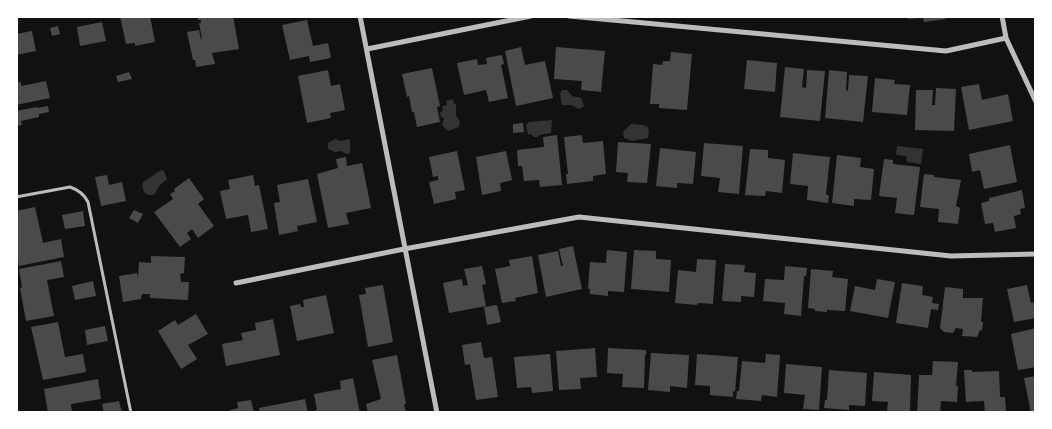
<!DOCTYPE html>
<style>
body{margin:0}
#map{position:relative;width:1052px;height:429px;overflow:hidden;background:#111;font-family:"Noto Sans",sans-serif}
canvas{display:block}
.frame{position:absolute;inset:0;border:18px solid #fff;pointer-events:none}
</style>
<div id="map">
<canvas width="1052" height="429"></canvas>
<div class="frame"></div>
</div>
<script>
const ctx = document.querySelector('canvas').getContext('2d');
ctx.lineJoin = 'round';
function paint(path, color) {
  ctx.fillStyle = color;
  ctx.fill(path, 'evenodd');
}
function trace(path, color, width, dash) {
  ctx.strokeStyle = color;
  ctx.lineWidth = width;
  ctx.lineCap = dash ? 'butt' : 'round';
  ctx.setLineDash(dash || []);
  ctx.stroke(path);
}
paint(new Path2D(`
 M562,90H567L572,96L581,98L584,106L579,109L571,105H562L560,94Z
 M453,99L454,104H456V116L460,121L459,127L448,131L442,125L444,118L441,117L440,112L443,111L442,106L447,105L446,101Z
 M552,120L551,133L539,135L538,137H534L531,134L528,135L526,125L529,122Z
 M631,124L643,125L648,127L649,133L648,138L632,141L624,138L623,132Z
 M335,139L340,141L350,139V153L346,154L341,151L335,152L328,149V143Z
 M897,146L923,149L921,164L907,162L906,156L896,155Z
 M161,170L164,171L167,179L159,186L155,194C146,198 141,190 143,182Z`), '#333');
paint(new Path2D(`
 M120,16H150L155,42L135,46V43L126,44Z
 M198,16H233L239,49L212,53L215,64L196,67L195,60H193L187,32L199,30L201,39H202L199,23H201V20H198Z
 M908,16H945L946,19L924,22L923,18L908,19Z
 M307,20L313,46L328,43L331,58L310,62L309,56L290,60L282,25Z
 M102,22L106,41L80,46L77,27Z
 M58,26L60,34L52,36L50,28Z
 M32,31L36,51L16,55V34Z
 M521,47L525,65L545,61L553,98L516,106L505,51Z
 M556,47L605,51L601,92L581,90L582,81L554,79Z
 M671,52L692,54L687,110L659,108V104H650L653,64L662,65L663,61H670Z
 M502,55L504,64L501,65L508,98L489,102L486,90L464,95L457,63L477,59L478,65L487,64L486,58Z
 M747,60L777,63L775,92L744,89Z
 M785,67L804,69L802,87L806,88L807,70L825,71L820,121L780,117Z
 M432,68L440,106L437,107L440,122L417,127L414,112H412L409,96L407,97L402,74Z
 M328,70L331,86L340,84L345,110L330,113L331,118L307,123L298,76Z
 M829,70L847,72L846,90L848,91L849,75L868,76L863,122L825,118Z
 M129,72L132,79L118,82L116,76Z
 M875,78L895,80L894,84L910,85L907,115L872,112Z
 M46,81L50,98L16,105V83L21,82V86Z
 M979,84L982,100L1008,94L1013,121L969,130L961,87Z
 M936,88L956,89L954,131L915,130L916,90H933L932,105H935Z
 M48,106L49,112L39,114V117L21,121L22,125L16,126V111L37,107V108Z
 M523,123L524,132L513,133V124Z
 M557,135L562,185L540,187L539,180L524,181L522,166H518L517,150L544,147L543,137Z
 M582,135L583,143L603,141L606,174L593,176V181L567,184L566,174H568L564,137Z
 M618,142L651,144L647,183L627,182L628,173L616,172Z
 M704,143L743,146L739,194L718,192L720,178L701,176Z
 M1010,145L1017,182L984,189L980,170L972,172L969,154Z
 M660,148L696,152L693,184L677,183V188L656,186Z
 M750,149L768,150V158L785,160L782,193L766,191L765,196L745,195Z
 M457,151L465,190L455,192L456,199L434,204L429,182L438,180V176L433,177L429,157Z
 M506,151L512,180L500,183L501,191L482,195L476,157Z
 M793,153L830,157L826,194L829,196L828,203L807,200L808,186L790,184Z
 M837,155L861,158L860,167L874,169L871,200L854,199V206L832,203Z
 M346,157L347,166L362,163L371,208L346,213L349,224L328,228L317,174L338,168L336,159Z
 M884,159L893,160V164L920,167L914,215L895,213L897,198L879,196Z
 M924,174L934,175V177L961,180L956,206L960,208L958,224L938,222L939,209L920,207Z
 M107,175L109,185L122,182L126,201L101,206L95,177Z
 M253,175L255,186L259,185L268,229L251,232L248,215L226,219L220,191L230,189L228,180Z
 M189,178L204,199L198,204L214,226L198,238L192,229L187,233L191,239L180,247L154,212L173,199L170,194L175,191L174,189Z
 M308,179L317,222L297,226L298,231L279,235L274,203L280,202L277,185Z
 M1022,190L1025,208L1020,209L1021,214L1014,216L1016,228L995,232L993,223L985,224L981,203L989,201V198Z
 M35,207L43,243L61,239L64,257L19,266L16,250V211Z
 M134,210L143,214L138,223L129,218Z
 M83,211L85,226L65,229L62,215Z
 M573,246L582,289L546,297L538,255L558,251L561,266H563L559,249Z
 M607,250L627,252L624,292L608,291V296L590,294V289H588L590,262L606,263Z
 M634,250L656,251V259L671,260L669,292L631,289Z
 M151,256L185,257L184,273L180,274L181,282H189L188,300L150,298V294H142L141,299L123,302L119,276L137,273L138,279L139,262L151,263Z
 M532,256L538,293L515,298L516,301L502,303L495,269L510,266L509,260Z
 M697,259L716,260L713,304L698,303L697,305L675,303L678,270L696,272Z
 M61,261L64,277L47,280L54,316L26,321L20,288L22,287L19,269Z
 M725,264L745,265L744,272L756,273L754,297L741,296V302L722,301Z
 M482,266L486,284L482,285L486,306L449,313L443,283L462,279L463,286L468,285L464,269Z
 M785,266L807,268L806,276H804L801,316L784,314L785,303L763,301L765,279L784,280Z
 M811,269L833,271L832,277L848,279L845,311L827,310V312L815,311V309L808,308Z
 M877,279L895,282L888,318L850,311L855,286L875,290Z
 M93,281L96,296L75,300L72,286Z
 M902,283L923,286L922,295L933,297L932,303L939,304L938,310L931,309L928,328L896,323Z
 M383,285L393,342L368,347L359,295L366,294L365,288Z
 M1027,285L1031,303L1036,302V318L1014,322L1007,289Z
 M945,287L963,289V298H983L981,322H983L982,330H980L977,337L962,336L963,329L956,328L953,333L944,332L940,328Z
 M326,295L334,333L297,341L290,306L300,304L301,307H304L303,300Z
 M497,305L501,322L487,325L484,307Z
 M196,314L208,334L188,345L197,359L181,369L158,331L175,320L178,325Z
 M273,319L280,355L226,366L222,344L243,340L241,333L256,330L255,323Z
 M58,322L65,357L83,354L86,372L43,380L31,327Z
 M105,326L108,341L87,345L85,330Z
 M1036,328V367L1018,370L1011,334Z
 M481,342L484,358L492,357L498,397L476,400L470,364L465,365L462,345Z
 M595,348L597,377L580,378L581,389L559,390L556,351Z
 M608,348L646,350V355H645L644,388L622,387L623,374L607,373Z
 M651,353L689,355L687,388L670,386V392L648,390Z
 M550,354L553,391L532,393L531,387L517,388L514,357Z
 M697,354L738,357L735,392L733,391V397L710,395V386L695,385Z
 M766,354L780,355L777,397L762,395L761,401L736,399L737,391H739L742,361L765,363Z
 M397,355L406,404H404L406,413H368L366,404L381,399L372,360Z
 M933,361L958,362L956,386H958L957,402L941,401L940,413H917L919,375H932Z
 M786,364L822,367L819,410L803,409L805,395L784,393Z
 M829,370L867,373L865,406L849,405V410L824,408L825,400H827Z
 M964,370H972V372L999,371L1000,397H1005L1006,412L985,413L984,401L966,402Z
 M874,372L911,375L910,412L887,411L888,402L872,401Z
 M1036,376V412L1031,413L1024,378Z
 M353,378L360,413H314L313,411L317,410L314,394L341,389L340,381Z
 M98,379L101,399L71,404L72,413H48L44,389Z
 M305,399L308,413H260L259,408Z
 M251,400L254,413H221L238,408L237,402Z
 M119,401L122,413H104L102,404Z`), '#4a4a4a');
trace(new Path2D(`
 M16,197L70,187C79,190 84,194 88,202L131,413`), '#bcbcbc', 3);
trace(new Path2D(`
 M360,16L437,413
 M569,16L946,51L1006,38
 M1002,16L1006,38L1036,102
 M367,49L531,16
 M236,283L404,249L579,217L951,256L1036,254`), '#bcbcbc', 5);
</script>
